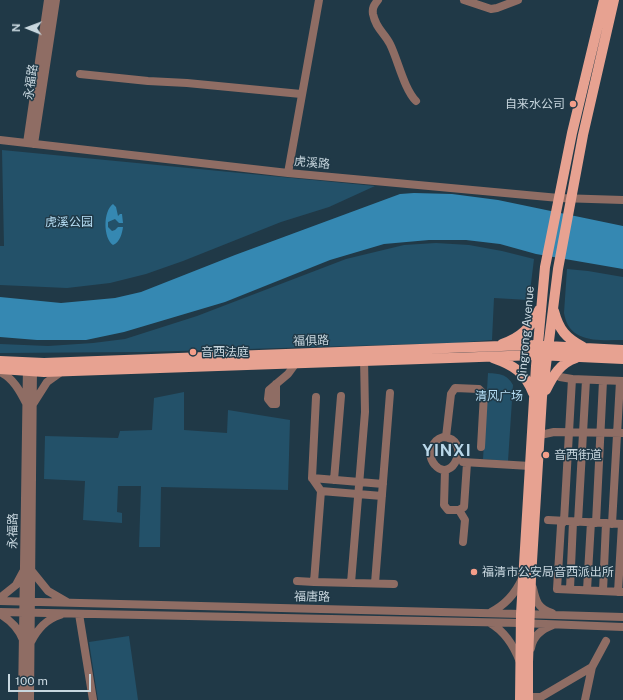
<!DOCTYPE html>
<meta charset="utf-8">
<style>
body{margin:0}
#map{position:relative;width:623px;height:700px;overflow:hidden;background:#203947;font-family:"Public Sans",sans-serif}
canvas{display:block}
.north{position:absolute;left:8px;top:8px;width:40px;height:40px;-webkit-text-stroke:3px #203947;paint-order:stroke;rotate:271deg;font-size:11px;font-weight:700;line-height:16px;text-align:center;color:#c8d7df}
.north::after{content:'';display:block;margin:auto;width:14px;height:18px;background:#c8d7df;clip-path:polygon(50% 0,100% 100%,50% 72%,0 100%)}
.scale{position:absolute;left:8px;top:674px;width:83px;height:18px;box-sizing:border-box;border:2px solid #c8d7df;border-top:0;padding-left:5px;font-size:12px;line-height:14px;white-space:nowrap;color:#c8d7df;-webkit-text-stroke:3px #203947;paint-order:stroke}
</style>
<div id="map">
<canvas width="623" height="700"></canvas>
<div class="north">N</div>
<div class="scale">100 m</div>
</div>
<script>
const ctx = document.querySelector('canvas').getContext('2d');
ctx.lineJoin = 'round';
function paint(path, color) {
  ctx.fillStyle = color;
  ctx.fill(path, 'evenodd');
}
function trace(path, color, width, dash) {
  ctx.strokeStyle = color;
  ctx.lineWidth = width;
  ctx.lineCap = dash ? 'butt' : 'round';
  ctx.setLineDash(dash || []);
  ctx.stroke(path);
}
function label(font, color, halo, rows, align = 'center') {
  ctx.font = font + ' "Public Sans","Noto Sans SC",sans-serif';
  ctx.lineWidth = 3;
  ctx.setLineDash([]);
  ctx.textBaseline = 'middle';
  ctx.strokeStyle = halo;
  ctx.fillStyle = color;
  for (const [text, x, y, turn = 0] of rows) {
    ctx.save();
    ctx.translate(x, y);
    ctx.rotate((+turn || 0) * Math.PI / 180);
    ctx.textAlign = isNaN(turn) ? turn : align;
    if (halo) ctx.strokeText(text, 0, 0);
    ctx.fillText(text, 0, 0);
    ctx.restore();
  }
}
paint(new Path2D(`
 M2,150L375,186L329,207L281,222L183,261L146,274L110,283L67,288L0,285V246H4Z
 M436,243L469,245L502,251L534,259L529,300L494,298L492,340L455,343L143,352L0,353V344L48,346L93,343L125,339L197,316L346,259L404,245Z
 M567,269L588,271L623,277V340C599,340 569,344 564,313Z
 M488,373C500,374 507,374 513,385L508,461L483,459Z
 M184,392V430L227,433L228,410L290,420L288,490L161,487L160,547H139L141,486H118L117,512L122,513V523L83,520L85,481L44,479L45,436L118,438L120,431L152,430L154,398Z
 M129,636L138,700H98L89,642Z`), '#235169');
paint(new Path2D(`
 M414,193L452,194L498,200L623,226V269L536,254L500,244L466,240H429L384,244L330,260L225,302L124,332L86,340H37L0,337V297L61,303L115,298L141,292L235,255L400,194Z
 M113,204L116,207L118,216L120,214H122L123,223H119L115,219L108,222V227L112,231L115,230L118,227H123C122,234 120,242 113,245C103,238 103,211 113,204Z`), '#3588b2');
trace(new Path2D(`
 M378,0C374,5 372,8 373,14C376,29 384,32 390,44C398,60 404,89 416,101
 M464,0L491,9L497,8L518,0
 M80,74L148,81L187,83L301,94
 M0,140L288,173L559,198L623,200
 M27,143L48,0
 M34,144L56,0
 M288,173L319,0
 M0,372C13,378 20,391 26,403
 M556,374L560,377L572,379
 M623,381L572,379L564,521L561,525L557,589L623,592
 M276,384V404H272L268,399L269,390L288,374L296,363
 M316,397L312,478L321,491L314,582L394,584
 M33,404L47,382L61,372
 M540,435L554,432L623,433
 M443,437C473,439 452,485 435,465C426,455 432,440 443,437Z
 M446,437L451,394L455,388L479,389L484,394L481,447
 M463,462L530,466
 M445,470L444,505L448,510H459L464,507L467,463
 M312,478L383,484
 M334,480L341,396
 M321,491L382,496
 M459,510L465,520L463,542
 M548,520L623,524
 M578,522L586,380
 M596,523L603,381
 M612,524L620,381
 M31,570L48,591L67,602
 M297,581L314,582
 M351,583L365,412L364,357
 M375,583L390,393
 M533,588C536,602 538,608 552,613
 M570,589L573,522
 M587,590L591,522
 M603,591L606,523
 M618,592L622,524
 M0,598L16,585L23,572
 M0,601L521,614L623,617
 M0,612L520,623L623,627
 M491,612C505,605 515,594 522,579
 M0,614C10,620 19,629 23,640
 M79,614L93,700
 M490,623C504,631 514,646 520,662
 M31,642C37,630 47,619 60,615
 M531,648C533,636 542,629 553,625
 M22,700L27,365
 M30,700L33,367
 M530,700L532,697H541L592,667
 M585,700L592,667L606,641`), '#8f6d64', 8);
trace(new Path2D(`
 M554,311C559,330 566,338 583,347
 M502,344C520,338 531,328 539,310
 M493,358C513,365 525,372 533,393
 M0,361L44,363L528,345L623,350
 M0,369L44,372L537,355L623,359
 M546,390C553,376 560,363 576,358
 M520,700L521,614L536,366L545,267L572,133L604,0
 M528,700V662L531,578L542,397L558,269L583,135L614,0`), '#e7a291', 10);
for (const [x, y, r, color] of [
 [573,104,4,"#f49e89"],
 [193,352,4,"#f49e89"],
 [546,455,4,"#f49e89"],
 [474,572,4,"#f49e89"]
]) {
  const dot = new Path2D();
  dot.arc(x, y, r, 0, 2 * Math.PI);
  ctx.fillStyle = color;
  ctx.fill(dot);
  trace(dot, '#203947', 1.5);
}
label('12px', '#c8d7df', '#203947', [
 ["永福路",31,82,-82],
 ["虎溪路",312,163,5],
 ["Qingrong Avenue",526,334,-85],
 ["福俱路",311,341,-2],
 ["永福路",13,531,-89],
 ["福唐路",312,597,1]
]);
label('12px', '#c8d7df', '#203947', [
 ["自来水公司",565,104,"right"],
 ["音西法庭",201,352],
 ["音西街道",554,455],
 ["福清市公安局音西派出所",482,572]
], 'left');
label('12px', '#b6def5', '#203947', [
 ["虎溪公园",69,222],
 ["清风广场",499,396]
]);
ctx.letterSpacing = '1px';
label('bold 16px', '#bad8ea', '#203947', [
 ["YINXI",447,451]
]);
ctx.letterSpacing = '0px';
</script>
